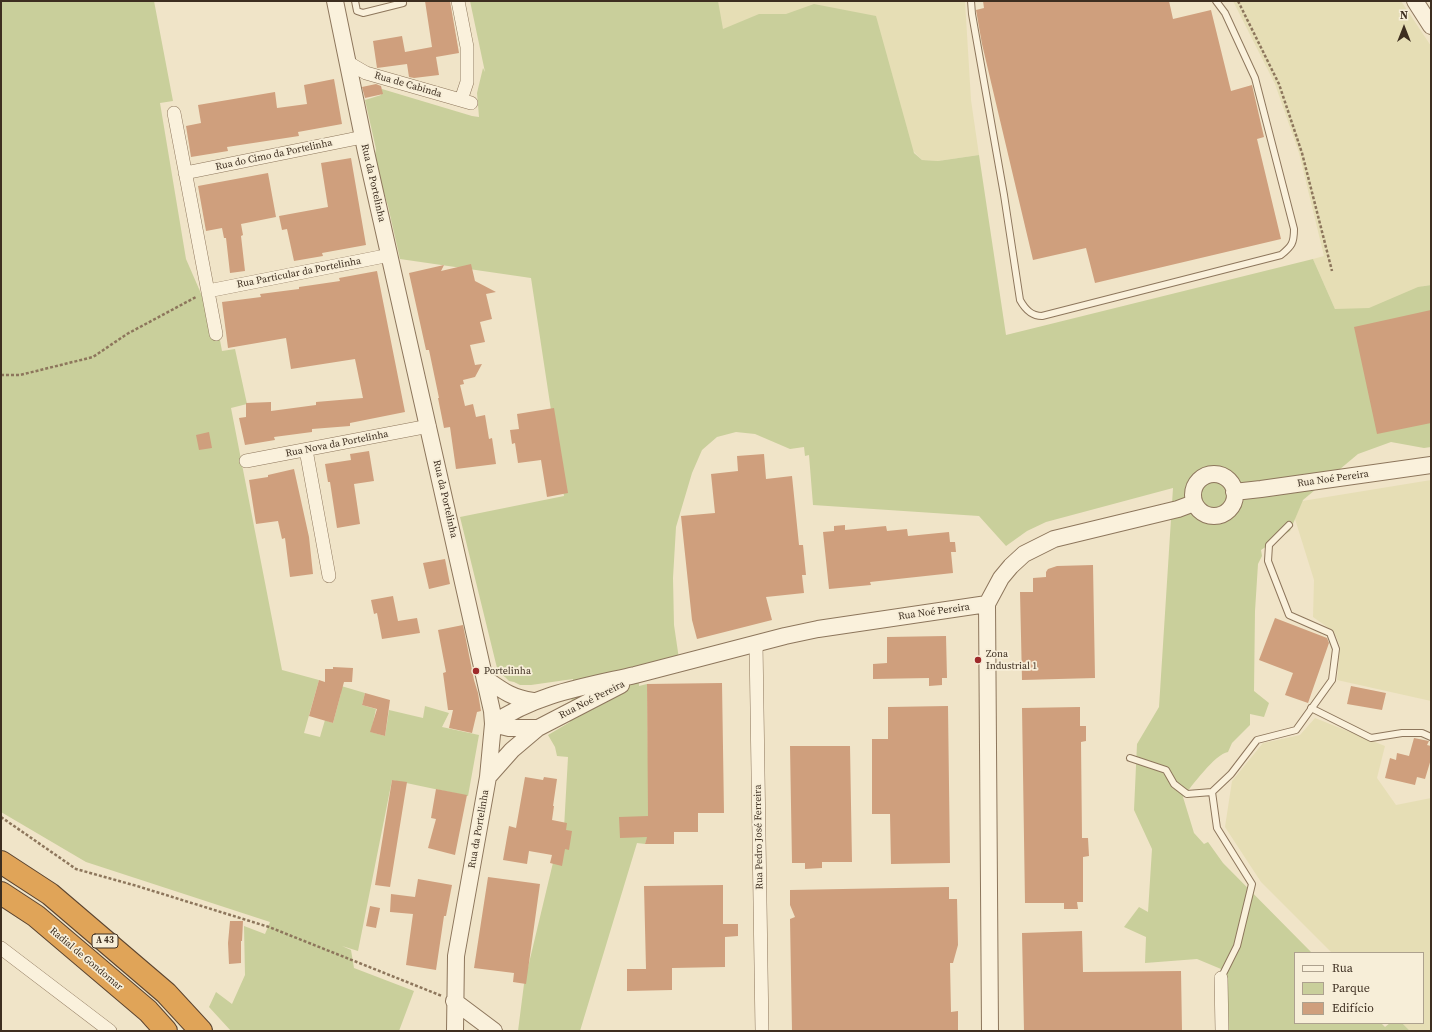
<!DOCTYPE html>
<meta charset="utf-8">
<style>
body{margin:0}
#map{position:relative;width:1432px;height:1032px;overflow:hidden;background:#f0e4c8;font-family:"Source Serif 4",serif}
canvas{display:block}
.frame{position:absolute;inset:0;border:2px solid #3d2e20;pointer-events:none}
.legend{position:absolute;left:1294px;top:952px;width:130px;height:72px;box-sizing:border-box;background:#f7eed8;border:1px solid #ada18e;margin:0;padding:5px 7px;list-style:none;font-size:12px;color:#3d2e20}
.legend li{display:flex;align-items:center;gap:8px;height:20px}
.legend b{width:20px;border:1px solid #ada18e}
.north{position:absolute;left:1384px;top:8px;width:40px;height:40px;-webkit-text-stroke:3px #f7eed8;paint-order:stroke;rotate:0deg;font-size:11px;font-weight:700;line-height:16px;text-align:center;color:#3d2e20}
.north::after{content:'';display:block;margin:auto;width:14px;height:18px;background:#3d2e20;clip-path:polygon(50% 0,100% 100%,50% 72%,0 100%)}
</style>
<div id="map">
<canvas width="1432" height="1032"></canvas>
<div class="frame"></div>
<ul class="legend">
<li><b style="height:5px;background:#faf1dc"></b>Rua</li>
<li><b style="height:11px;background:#c9cf9b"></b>Parque</li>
<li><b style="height:11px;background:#cf9f7d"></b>Edifício</li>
</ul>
<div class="north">N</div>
</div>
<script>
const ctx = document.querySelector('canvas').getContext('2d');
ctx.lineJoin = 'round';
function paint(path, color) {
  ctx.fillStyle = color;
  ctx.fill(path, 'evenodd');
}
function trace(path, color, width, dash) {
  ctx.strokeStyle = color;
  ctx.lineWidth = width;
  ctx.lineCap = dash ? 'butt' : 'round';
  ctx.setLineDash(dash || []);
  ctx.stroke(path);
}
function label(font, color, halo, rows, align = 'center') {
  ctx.font = font + ' "Source Serif 4",serif';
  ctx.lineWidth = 3.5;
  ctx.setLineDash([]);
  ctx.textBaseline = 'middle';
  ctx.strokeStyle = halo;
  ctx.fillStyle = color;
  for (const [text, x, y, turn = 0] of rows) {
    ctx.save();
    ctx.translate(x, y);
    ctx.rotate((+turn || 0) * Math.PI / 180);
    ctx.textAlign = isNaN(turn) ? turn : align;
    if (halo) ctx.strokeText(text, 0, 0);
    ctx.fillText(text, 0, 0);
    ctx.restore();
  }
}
paint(new Path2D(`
 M716,1H965L971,100L979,155L938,161L922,160L901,139L724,35Z
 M1233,1H1401L1431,46V285L1424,286L1344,319L1335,309L1313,259L1324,256L1299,153L1275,84Z
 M1431,480V701L1337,680L1340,646L1334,632L1313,617L1314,580L1290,503Z
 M1315,718L1385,746L1377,778L1396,805L1431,798V1031H1410L1402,1023H1423V953H1332L1261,882L1225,827L1232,781L1263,743L1300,735Z`), '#e6deb5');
paint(new Path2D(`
 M1,1H154L173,101L160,103L186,259L219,335L222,351L235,349L247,404L231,408L282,670L319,680L304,733L320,737L325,720L333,723L341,693L331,683L365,693L362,705L376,709L371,732L385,736L389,710L423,718L425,706L449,713L442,727L479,735L468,796L392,780L358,951L342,946L351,950L354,968L414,991L399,1031H231L209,1007L216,992L232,1004L245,975L244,926L265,934L270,922L86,862L1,812Z
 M470,1H718L723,29L759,14H786L814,4L876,16L914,153L922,160L938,161L979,155L1006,335L1313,259L1335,309L1369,308L1418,287L1431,285V447L1424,448L1391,442L1358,454L1303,500L1290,531L1261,550L1262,556L1258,564L1255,611L1254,691L1269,703L1264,717L1250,714V725L1232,743L1228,752C1215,754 1192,786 1183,797L1194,833L1204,844L1208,842L1223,863L1312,953H1295V1023H1381L1385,1027L1390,1023H1402L1410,1031H1227L1225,973L1221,969L1197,959L1145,963L1146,937L1124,927L1139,907L1148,912L1152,849L1134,810L1137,744L1159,707L1173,488L1046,522L1027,531L1006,546L979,516L813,505L809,455L805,456L804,447L790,449L755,434L736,432L717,437L702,450L692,473L676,527L673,578L674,625L679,659L638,667L639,686L647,684L649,832L645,844L637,843L580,1031H518L524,984L557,846L564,828L568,757L557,756L555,747L548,735L570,722L573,679L531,685H520L514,682L509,681L505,677L498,672L460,517L564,496L531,278L400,259L388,206L374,161L376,149L365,100L381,95L382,89L472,116L479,117L477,93L483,68L485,72Z`), '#c9cf9b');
paint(new Path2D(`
 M425,1H450L459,53L436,57L439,75L414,78L409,77L407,64L377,68L373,41L402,36L405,52L432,47Z
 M983,1H1169L1173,19L1211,10L1231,91L1252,85L1264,137L1257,139L1281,239L1095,283L1086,248L1033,260L982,44L976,10L984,8Z
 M334,79L342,124L298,132L299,136L227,147L228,151L191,157L186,126L201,123L198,105L275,92L277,108L307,104L304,85Z
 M376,84L381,86L383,94L365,98L362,87Z
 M351,158L366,245L322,253L323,256L294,261L287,229L282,230L279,216L328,207L321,163Z
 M268,173L276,217L241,224L243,235L241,236L245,271L230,273L226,238H224L222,228L206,231L198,186Z
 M471,264L475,281L496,292L486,294L492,319L480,322L485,342L470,345L475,365L482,364L475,377L463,380L464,384L460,385L465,406L473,404L476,417L485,415L489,439L492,438L496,464L456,469L450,427L444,428L438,398H439L429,350H426L409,273L444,265L441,271Z
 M377,271L405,412L350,423V426L312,429V432L274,437L275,440L245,445L239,418L246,417V403L271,402V411L316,405V402L363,398L355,359L291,369L286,338L228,348L222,302L261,297L260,294L299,289V287L340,281L339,278Z
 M1431,310V423L1377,434L1354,327Z
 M554,408L568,493L547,497L541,460L518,463L515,443L512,444L510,430L519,429L517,414Z
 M209,432L212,448L199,450L196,435Z
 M369,451L374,481L354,484L360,524L337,528L330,482H328L325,464L351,460L350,454Z
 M764,454L766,479L792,476L799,545H803L806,575H802L804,593L766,597L772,620L697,639L692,620L681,516L715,513L711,474L738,471L737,456Z
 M294,469L309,537L313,574L290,577L285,538L282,539L278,521L256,524L249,480L268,477V475Z
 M845,525V530L886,526L887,531L907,529L908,536L949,532L950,542H955L956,552H951L953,573L870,582L871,585L829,589L823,532L834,531V526Z
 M445,559L450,584L429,589L423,563Z
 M1093,565L1095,678L1022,680L1020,592H1033V578L1046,577V572L1048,569L1057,566Z
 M393,596L398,621L417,618L420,633L382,639L377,613L374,614L371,600Z
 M1275,618L1327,638L1329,643L1308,703L1285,695L1293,673L1259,660Z
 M463,625L474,680L478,693L481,711L477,712L472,733L449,728L453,710H448L443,673L446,672L438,630Z
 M946,636L947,678H942V685L929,686V678L873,679V664L887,663V637Z
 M333,667L353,668L352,682H344L333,723L309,716L319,680L325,682V669H333Z
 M722,683L724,813H698V832H674V844H645L647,837L620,838L619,817L648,816L647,684Z
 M1351,686L1386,693L1382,710L1347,704Z
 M365,693L390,700L385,736L370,732L377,709L362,705Z
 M948,706L950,863L891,864L890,814H872V739H888V707Z
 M1080,707V726H1086V741L1081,742L1082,838H1088L1089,856L1083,857V902H1077L1078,909H1064V903H1025L1022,708Z
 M1414,738L1429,741L1427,745L1431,746V759L1425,779L1417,777L1415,785L1385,778L1390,758L1396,760L1397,753L1409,756Z
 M790,746H850L852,862H822V868L805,869V863H792Z
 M525,777L543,780L544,777L557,779L553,806H554L552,820L567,823L566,830L572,831L569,850L565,849L562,866L550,863L552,855L529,851L527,864L503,860L509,826L516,828Z
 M392,780L407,782L390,887L375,885Z
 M436,789L467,795L455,855L428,848L436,819L431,818Z
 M488,877L540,884L526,984L513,982L514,973L474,968Z
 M418,879L452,885L446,916H444L436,970L406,965L413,914L390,912L391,894L415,897Z
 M723,885V924H738V936L725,937V967L672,968V990L627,991V969H646L644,886Z
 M949,887V899H957L958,945L953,963H950L951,1012L958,1011V1031H792L790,919L795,917L790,905V890Z
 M370,906L380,908L376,928L366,926Z
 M230,921H243L242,941H241V963L229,964L228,943Z
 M1082,931L1083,972L1181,971L1182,1031H1024L1022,933Z`), '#cf9f7d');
const service = new Path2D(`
 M355,1L357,11L363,13L403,3
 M971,1L972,14L1004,195L1020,300C1025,309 1031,316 1042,316L1281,255C1292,246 1294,243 1294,229L1255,78L1225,13L1216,1
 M1311,708L1371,738L1402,733H1422L1431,737
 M1130,758L1166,770L1174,784L1187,794L1212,792
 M1221,978L1237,946L1252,884L1217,828L1212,792L1231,774L1257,740L1296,730L1332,680L1336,649L1330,633L1289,615L1268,561L1269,545L1289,525`);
const minor = new Path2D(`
 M458,1L467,47V82L461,100
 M347,62L366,73L471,103
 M174,113L216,334
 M185,173L363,137
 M208,291L390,255
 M306,450L329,576
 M246,461L429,426
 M756,643L762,1031
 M1,948L110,1031
 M1221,978L1222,1031`);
const tertiary = new Path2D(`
 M335,1L366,152L492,711L493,724L488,777L456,956L455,1031
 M1415,1L1431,26
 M1193 495a21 21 0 1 1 42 0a21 21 0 1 1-42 0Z
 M1234,492L1261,489L1431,465
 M486,679C503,691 512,698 533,701
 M493,724C534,694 587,686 635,675C685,662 735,649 785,636L818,629L987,604
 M493,724L509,728H538
 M488,777L512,750L538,728L621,685
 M454,1001L494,1031
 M990,1031L987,604L1001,578L1011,566L1024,554L1054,539L1178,509L1194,503`);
const motorway = new Path2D(`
 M1,862L50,894L166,993L201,1031
 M1,893L36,916L148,1011L166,1031`);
trace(service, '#8d765c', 8);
trace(minor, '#8d765c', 14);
trace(tertiary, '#8d765c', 18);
trace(motorway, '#5b4430', 24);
trace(new Path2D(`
 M1238,1L1279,84L1302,153L1332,271
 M1,375H20L93,357L127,334L196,297
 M1,817L76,869L137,886L269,927L442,996`), '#8d765c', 2.5, [3, 2]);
trace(service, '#faf1dc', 6);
trace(minor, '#faf1dc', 13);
trace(tertiary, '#faf1dc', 16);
trace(motorway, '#e0a458', 22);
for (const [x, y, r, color] of [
 [978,660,4,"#9e2a2b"],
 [476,671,4,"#9e2a2b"]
]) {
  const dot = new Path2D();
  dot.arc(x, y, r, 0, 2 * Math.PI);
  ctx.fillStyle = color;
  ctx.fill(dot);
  trace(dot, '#f7eed8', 1.5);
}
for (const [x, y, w] of [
 [105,941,26]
]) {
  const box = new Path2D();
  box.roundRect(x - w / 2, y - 7, w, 14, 3);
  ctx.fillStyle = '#f7eed8';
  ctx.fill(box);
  trace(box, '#3d2e20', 1);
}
label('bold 9px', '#3d2e20', null, [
 ["A 43",105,941]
]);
label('10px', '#3d2e20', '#f7eed8', [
 ["Rua de Cabinda",408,85,16],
 ["Rua do Cimo da Portelinha",274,155,-12],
 ["Rua da Portelinha",373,183,77],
 ["Rua Particular da Portelinha",299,273,-11],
 ["Rua Nova da Portelinha",337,444,-11],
 ["Rua Noé Pereira",1333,479,-8],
 ["Rua da Portelinha",445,499,77],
 ["Rua Noé Pereira",934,612,-8],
 ["Rua Noé Pereira",592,700,-27],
 ["Rua da Portelinha",479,829,-80],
 ["Rua Pedro José Ferreira",759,837,-91],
 ["Radial de Gondomar",86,959,40]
]);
label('10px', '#3d2e20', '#f7eed8', [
 ["Zona",986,654],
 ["Industrial 1",986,666],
 ["Portelinha",484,671]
], 'left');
</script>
